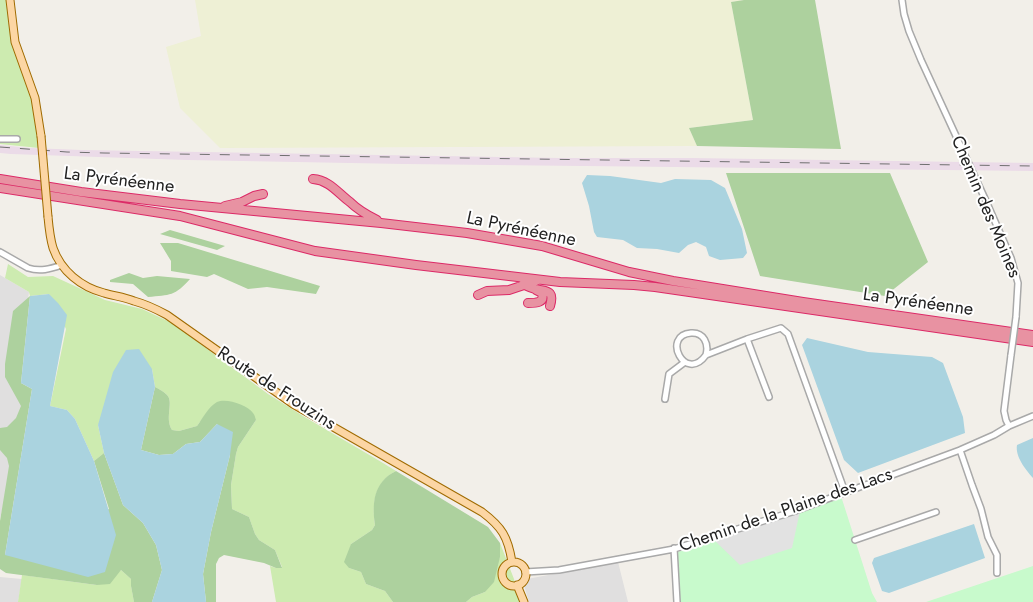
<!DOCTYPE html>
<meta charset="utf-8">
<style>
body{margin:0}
canvas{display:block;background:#f2efe9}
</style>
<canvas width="1033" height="602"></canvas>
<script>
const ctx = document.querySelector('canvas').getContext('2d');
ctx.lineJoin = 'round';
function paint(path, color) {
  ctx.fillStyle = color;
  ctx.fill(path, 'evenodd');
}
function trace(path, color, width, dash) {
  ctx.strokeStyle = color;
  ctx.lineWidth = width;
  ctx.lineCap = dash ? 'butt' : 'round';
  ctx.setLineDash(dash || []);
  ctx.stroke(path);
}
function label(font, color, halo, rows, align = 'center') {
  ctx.font = font + ' Jost,sans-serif';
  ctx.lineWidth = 4;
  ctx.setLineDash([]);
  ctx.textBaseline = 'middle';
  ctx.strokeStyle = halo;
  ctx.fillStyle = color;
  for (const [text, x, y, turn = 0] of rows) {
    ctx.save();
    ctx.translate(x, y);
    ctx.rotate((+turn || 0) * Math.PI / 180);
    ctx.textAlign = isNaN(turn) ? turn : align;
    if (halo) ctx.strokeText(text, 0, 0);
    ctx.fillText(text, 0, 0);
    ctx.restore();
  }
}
paint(new Path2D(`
 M0,275L29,292L18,380L28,394L0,519Z
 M618,562L628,602H529L524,585L527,579Z
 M0,577L22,579L18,602H0Z`), '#e0dfdf');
paint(new Path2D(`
 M0,145L30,148L82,150L561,158H690L1033,163V171L404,164L187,160L11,154L0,153Z`), '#ebdbe8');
paint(new Path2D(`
 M195,0H744L731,2L753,120L689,128L697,146L220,148L180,108L166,47L201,36Z`), '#eef0d5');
paint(new Path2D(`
 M0,0H7L9,24L15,51L35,107L39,148L0,144Z
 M8,264L28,277L53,276L105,300L142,309L172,323L268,394L303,416L383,463L396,471C374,482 372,504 375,525L372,530L351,544L349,568L361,572L366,584L385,591L393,602H276L270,566L276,568L282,567L275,550L259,540L255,534L249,517L232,509L231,485L236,454L238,447L256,420L208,411L197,426L179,431L172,430C164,417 175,401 166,394C163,391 159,389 155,387L152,369L98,425L104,453L94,461L75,419L67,410L50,406L66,329L49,294L30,296L29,292L5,278Z
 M500,543L514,579L521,602H466L472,597L485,592L500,557Z
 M121,570L131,579V586L134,602H18L22,575L97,585Z`), '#cdebb0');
paint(new Path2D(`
 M744,0H815L841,149L697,146L689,128L753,120L731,2Z
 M726,173H890L928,262L885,296L760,276Z
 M170,230L225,246L217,250L160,234Z
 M160,243H178L320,286L316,294L267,287L248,289L214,274L207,277L171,271V261Z
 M129,273L143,278L157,276L190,279C175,296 170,295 148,297L133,284L110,282V280Z
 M30,296L21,383L32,389L5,555L109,509L94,461L104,453L123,505L143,523L156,545L162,570L152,602H134L131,586V579L121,570L110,584L97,585L6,573L0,569V521L9,466L7,458L0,450V428L7,427L16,418L21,406L5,377V364L13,311Z
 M155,387C159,389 163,391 166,394C175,401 164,417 172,430L179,431L197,426C203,418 208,407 217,402C227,398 247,405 253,413C255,415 255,418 256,420L238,447L236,454L231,485L232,509L249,517L255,534L259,540L275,550L282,568H276L264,563L224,555L219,558L216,564V602H206L203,574L211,532L230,455L217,424L200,442L186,444L173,454L159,455L141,450Z
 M396,471L488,527L500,543V557L494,582L485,592L472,597L466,602H393L385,591L366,584L361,572L349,568L344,562L351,544L372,530L375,525C372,504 373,482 396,471Z`), '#add19e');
paint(new Path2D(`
 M841,496L872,593L877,602H678V552Z
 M1033,566V602H926Z`), '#c8facc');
paint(new Path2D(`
 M800,511L792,548L740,565L714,540Z`), '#e2e2e2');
paint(new Path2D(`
 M587,175L610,176L661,183L675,179L711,180L725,188L742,229L747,253L743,258L720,260L709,256L706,247L696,242L688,245L679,253L657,249L637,248L623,240L597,237L594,232L589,206L582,183Z
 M49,294L58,303L67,315L50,406L67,410L75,419L94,461L116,535L105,572L88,577L5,555L32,389L21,383L30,296Z
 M807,338L868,352L932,357L943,363L963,417L965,433L858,473L844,460L802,345Z
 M139,349L152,369L155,387L141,450L159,455L173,454L186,444L200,442L217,424L233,432L230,455L211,532L203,574L206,602H152L162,570L156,545L143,523L123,505L104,453L98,425L113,372L126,350Z
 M1033,438V478C1025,469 1015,456 1017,445Z
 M974,524L985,558L889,593L882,591L872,563L874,558Z`), '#aad3df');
const minor = new Path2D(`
 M902,0L904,14L909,31L921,60L986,201L1011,258L1018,283L1016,317
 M0,139H17
 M0,252L28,268C40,272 50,269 62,265
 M747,339L769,397
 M706,355C709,344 704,332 691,333C661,335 685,384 706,355L747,339L781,328L788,334L845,492
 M665,399L669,374L685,362
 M1009,426L1006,420L1004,411L1011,355
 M960,450L972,485L981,509L988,537L997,555V573
 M855,540L936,512
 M674,548L677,602
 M525,572L559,570L674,549L795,511L960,450L994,435L1009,426L1033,416`);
const major = new Path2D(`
 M10,0L15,42L35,98L41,136
 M48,217C49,228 50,238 53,248C61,271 81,287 104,293C114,296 124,297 134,301C145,304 156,309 167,315L293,404L482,512C502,527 508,537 512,562
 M502 574a12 12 0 1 1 24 0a12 12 0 1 1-24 0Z
 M517,585L524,602`);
const highway = new Path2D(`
 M0,179L81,192L180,204L381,223L467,233L542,246L629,272L673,281L803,302L1033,335
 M313,179C329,180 338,193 350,202C358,210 367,215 377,220
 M0,188L180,216L315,251L416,265L560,282L634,285L655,287L1033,342
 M225,206L242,202L254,196L263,194
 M523,284C527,286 531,288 535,289C546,292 555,289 550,306
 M478,295L487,291L509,290L536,281
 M528,303C536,303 545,303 542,293L536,290`);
trace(minor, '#a9a9a9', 8);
trace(major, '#a06b00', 9);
trace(highway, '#dc2a67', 10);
trace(minor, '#fff', 5);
trace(major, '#fcd6a4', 7);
trace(highway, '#e892a2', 8);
trace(new Path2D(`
 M0,147L67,152L104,153L1033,166`), '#707070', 1, [10, 10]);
const minorBridge = new Path2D(`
 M1011,355L1016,317`);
const majorBridge = new Path2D(`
 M41,136L48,217`);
trace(minorBridge, '#a9a9a9', 8, []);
trace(majorBridge, '#a06b00', 9, []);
trace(minorBridge, '#fff', 5);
trace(majorBridge, '#fcd6a4', 7);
label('18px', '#222', '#fff', [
 ["La Pyrénéenne",119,181,7],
 ["Chemin des Moines",985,207,67],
 ["La Pyrénéenne",521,230,12],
 ["La Pyrénéenne",918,303,8],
 ["Route de Frouzins",276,389,33],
 ["Chemin de la Plaine des Lacs",786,511,-19]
]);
</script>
